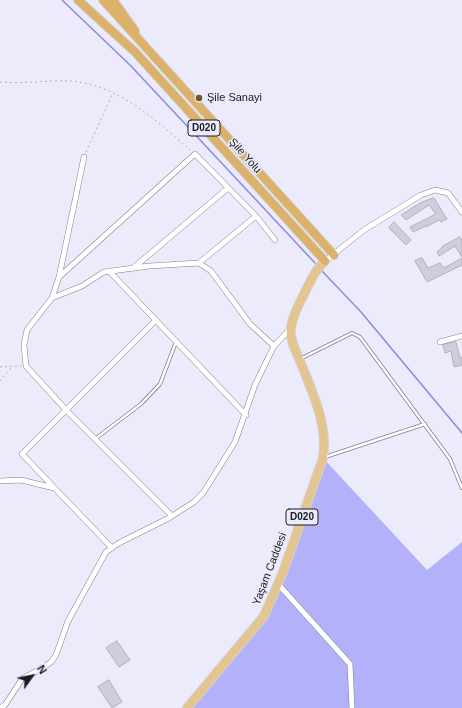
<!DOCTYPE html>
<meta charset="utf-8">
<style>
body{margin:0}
#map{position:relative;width:462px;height:708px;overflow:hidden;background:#ebebfc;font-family:Arial,sans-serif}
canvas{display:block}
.north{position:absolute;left:12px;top:656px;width:40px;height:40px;-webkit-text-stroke:3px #ebebfc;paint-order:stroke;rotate:57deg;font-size:11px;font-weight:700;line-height:16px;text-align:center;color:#1a1a20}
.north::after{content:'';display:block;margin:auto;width:14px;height:18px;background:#1a1a20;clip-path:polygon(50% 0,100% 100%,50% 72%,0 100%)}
</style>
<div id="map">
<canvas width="462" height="708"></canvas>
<div class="north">N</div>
</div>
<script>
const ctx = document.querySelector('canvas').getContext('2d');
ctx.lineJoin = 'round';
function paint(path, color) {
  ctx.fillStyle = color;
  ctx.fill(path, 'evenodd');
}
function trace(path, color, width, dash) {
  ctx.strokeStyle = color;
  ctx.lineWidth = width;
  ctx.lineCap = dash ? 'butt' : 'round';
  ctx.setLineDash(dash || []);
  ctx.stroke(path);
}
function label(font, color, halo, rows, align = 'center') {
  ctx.font = font + ' Arial,sans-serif';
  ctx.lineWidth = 3;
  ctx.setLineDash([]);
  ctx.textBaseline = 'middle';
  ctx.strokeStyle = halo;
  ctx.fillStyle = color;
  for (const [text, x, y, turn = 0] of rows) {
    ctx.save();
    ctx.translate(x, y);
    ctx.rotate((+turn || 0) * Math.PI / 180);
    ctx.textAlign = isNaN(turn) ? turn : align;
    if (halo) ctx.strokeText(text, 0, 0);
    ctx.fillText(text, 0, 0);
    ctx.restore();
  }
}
paint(new Path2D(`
 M323,458L427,570L462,542V708H188L264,616Z`), '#b2b1f9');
trace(new Path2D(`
 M62,0L131,66L315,263
 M322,271L361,312L462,433`), '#8d89e1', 1.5);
const building = new Path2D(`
 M434,198L447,219L441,222L439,220L426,227V226L413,232L410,227L436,214L429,205L406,220L401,215L420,203Z
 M394,222L411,240L406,245L389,228Z
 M460,237L462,241V257L455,246L439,256L437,252L443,246Z
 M422,258L428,268L440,263L444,268L462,258V265L427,282L415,261Z
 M456,342L460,358L462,357V365L454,367L451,351L445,353L443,345Z
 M117,641L130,660L119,667L106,648Z
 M109,680L122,702L112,708L98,687Z`);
paint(building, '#cdcddd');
trace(building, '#b0b0bf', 1);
const service = new Path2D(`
 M300,359L352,333L360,337L450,459L462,488
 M95,439L141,404L160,384L176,342
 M325,457L425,424`);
const minor = new Path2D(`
 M325,261L364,230L421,195L435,190L448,193L462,212
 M199,263L256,216
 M132,269L228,188
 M109,271L246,415
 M59,277L84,157
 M52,298L82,286L104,272L149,266L199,263L211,271L250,324L274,346
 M440,342L462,336
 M0,481L21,480L54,488
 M172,516L67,411L26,366L24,345L27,330L52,298L59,277L195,154L256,216L275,240
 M112,548L22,454L155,321
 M278,584L350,664L352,708
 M0,708L5,705L22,679L44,667L51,662L56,655L68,621L106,552L119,543L169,518L194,502L203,493L235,442L255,385L274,346L290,329`);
const primary = new Path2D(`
 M187,708L264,616L283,572L323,458C328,423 312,392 300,361C296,351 289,339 291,328C292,317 299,304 304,294C310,282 315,270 325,261`);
const trunk = new Path2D(`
 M78,0L135,52L325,261
 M103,0L334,255
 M113,0L135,31`);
trace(service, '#80808f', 4);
trace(minor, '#80808f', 6);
trace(primary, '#d1d1d2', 10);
trace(trunk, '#d1d1d2', 10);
trace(new Path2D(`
 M0,82C24,84 47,80 70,81C117,84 156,120 190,150
 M86,152L112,95
 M0,367L21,366
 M0,381L11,368`), '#acacba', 1, [2, 3]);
trace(service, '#fff', 2.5);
trace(minor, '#fff', 5);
trace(primary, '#e5c58f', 8);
trace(trunk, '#dcb26a', 8);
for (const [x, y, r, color] of [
 [199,98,4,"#725629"]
]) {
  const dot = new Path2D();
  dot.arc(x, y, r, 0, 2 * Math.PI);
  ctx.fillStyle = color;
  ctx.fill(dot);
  trace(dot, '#ebebfc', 1.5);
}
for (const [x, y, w] of [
 [204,128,32],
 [302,517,32]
]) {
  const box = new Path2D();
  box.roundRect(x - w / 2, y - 8, w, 16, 3);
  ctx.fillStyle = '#ebebfc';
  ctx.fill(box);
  trace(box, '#1a1a20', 1);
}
label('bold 10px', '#1a1a20', null, [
 ["D020",204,128],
 ["D020",302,517]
]);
label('11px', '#1a1a20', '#ebebfc', [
 ["Şile Sanayi",207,98]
], 'left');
label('11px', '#1a1a20', '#ebebfc', [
 ["Şile Yolu",245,156,48],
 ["Yaşam Caddesi",270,569,-69]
]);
</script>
